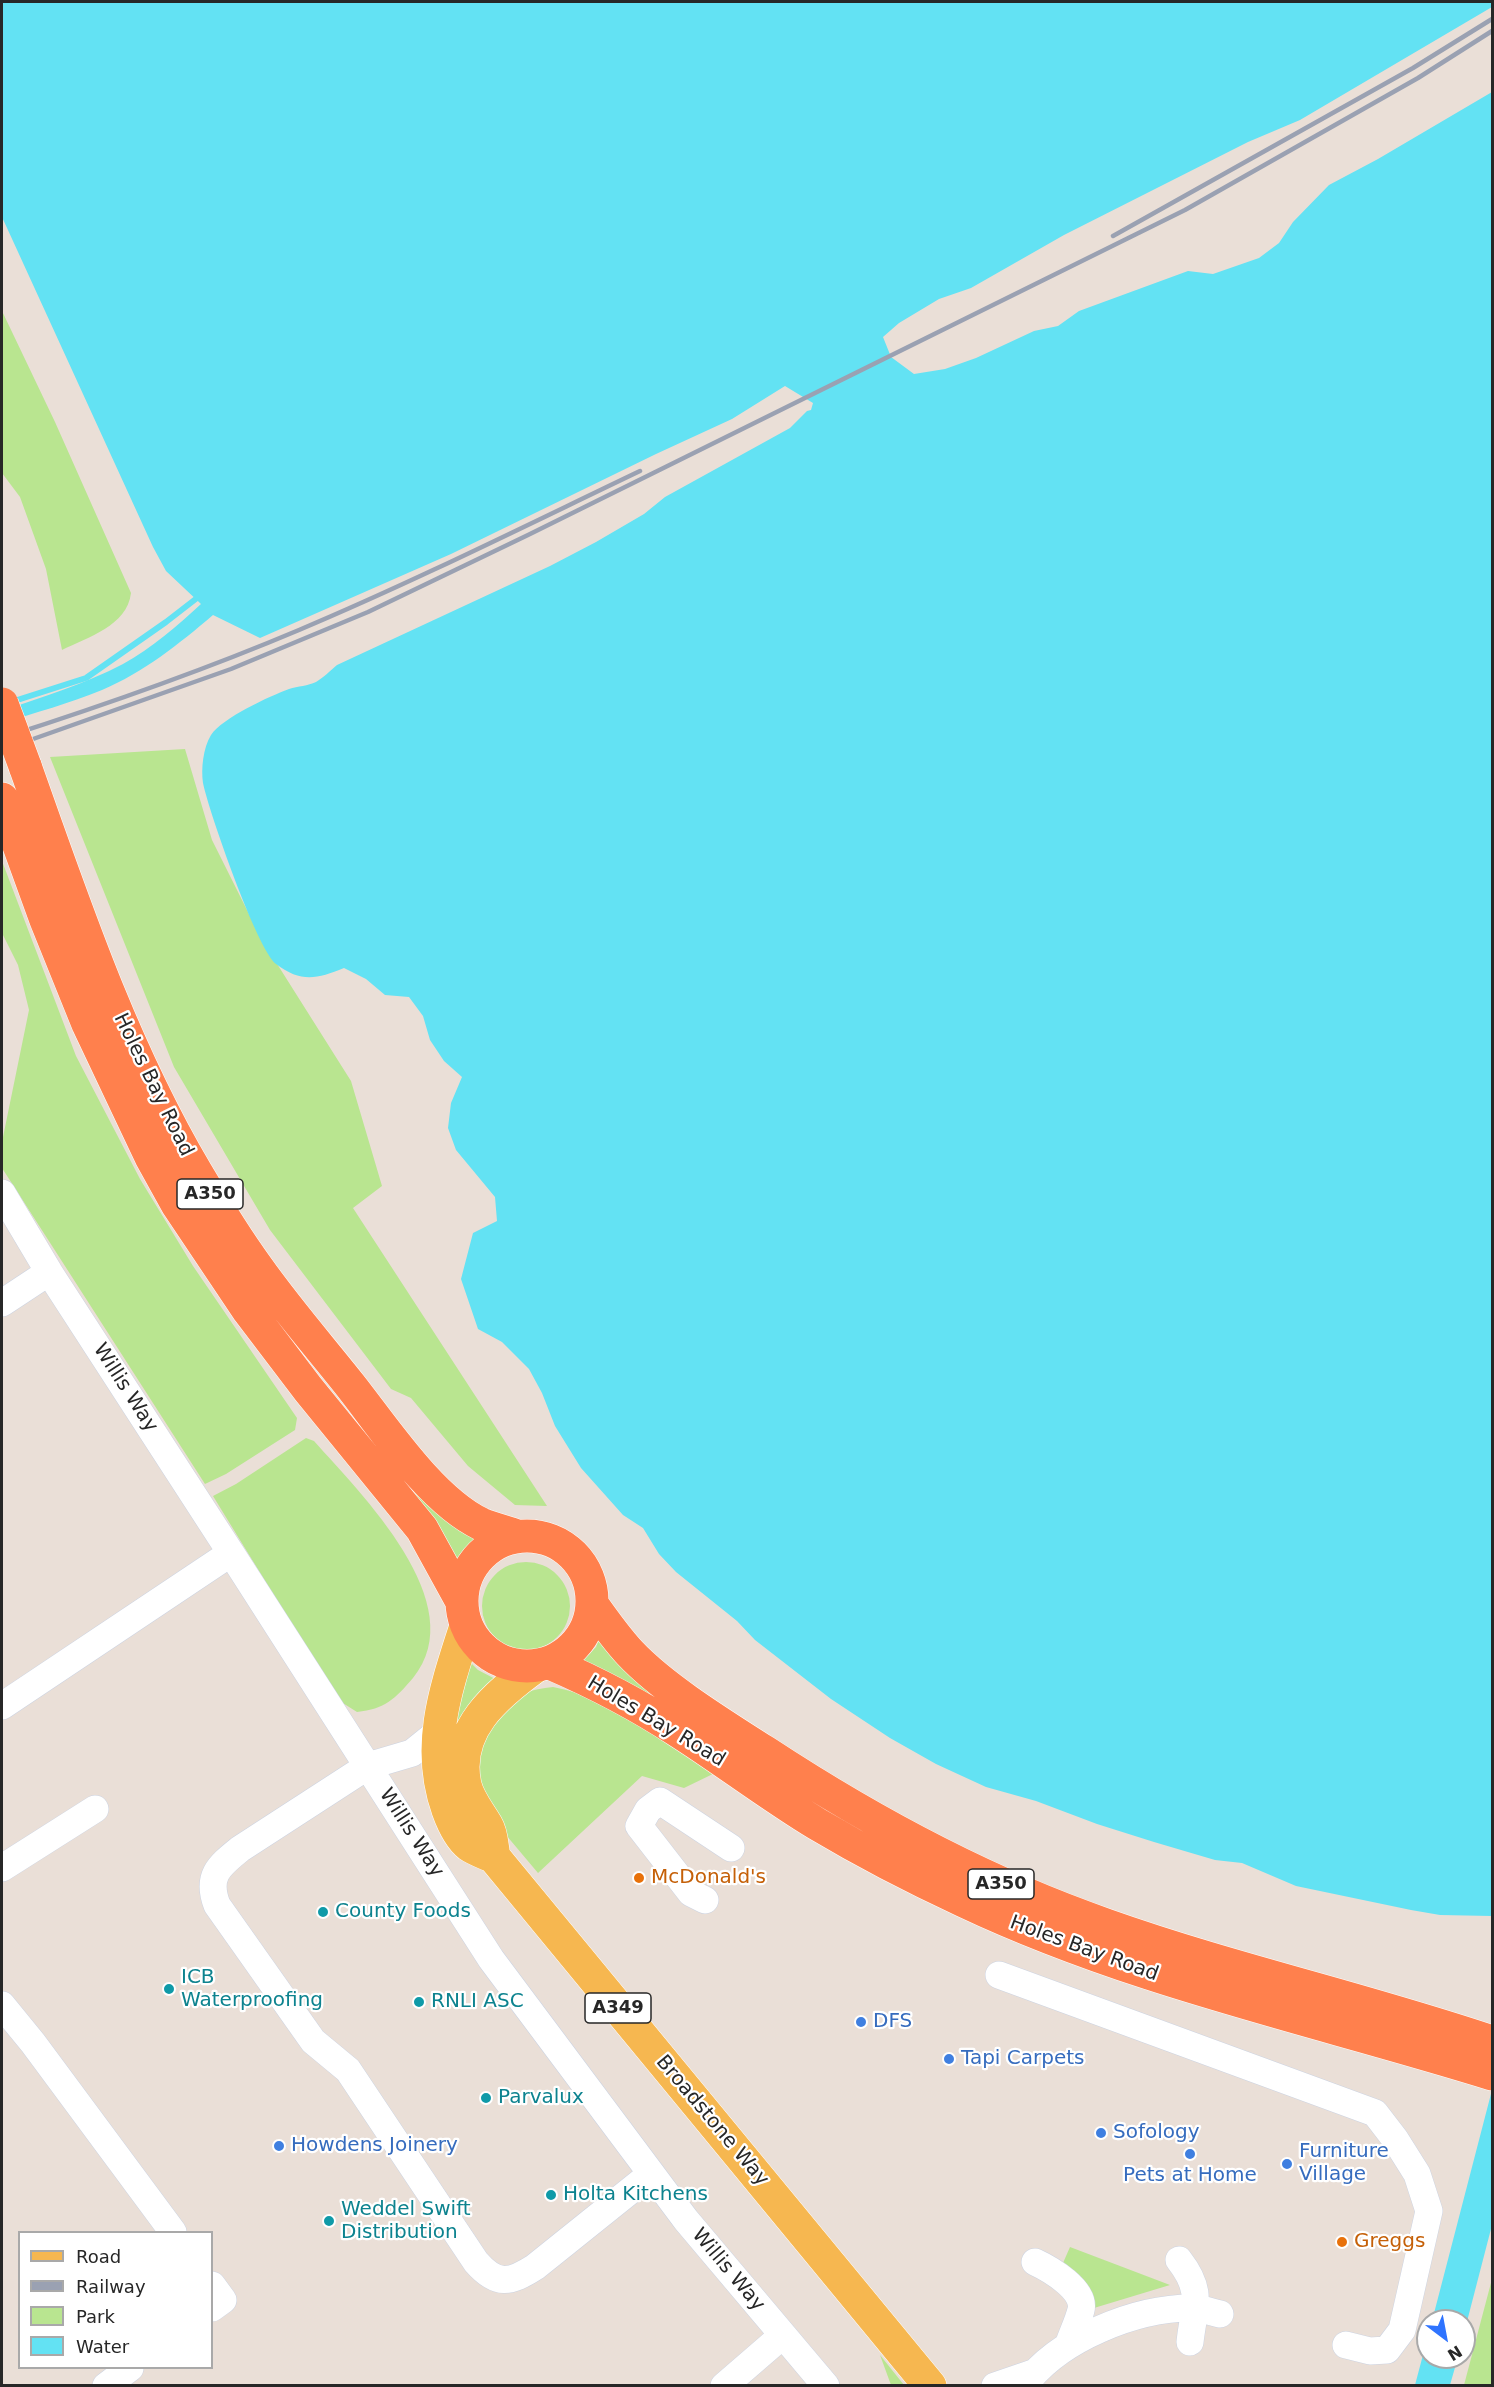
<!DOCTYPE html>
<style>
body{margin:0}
#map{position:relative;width:1494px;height:2387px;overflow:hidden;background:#eadfd7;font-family:"DejaVu Sans",sans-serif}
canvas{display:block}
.frame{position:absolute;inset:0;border:3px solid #272727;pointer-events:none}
.legend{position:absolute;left:18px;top:2231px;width:195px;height:138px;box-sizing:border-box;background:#fff;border:2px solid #a9a9a9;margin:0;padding:8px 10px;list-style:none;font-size:18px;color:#272727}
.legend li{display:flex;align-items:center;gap:12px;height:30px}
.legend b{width:30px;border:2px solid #a9a9a9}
.north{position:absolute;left:1416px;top:2309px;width:60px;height:60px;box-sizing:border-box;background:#fff;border:2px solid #a9a9a9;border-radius:50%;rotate:148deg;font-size:16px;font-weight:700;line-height:24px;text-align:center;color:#272727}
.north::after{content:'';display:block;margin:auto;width:21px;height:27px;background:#2f74ff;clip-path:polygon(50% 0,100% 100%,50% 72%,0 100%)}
</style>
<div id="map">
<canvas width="1494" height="2387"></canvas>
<div class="frame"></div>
<ul class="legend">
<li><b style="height:8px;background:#f6b750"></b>Road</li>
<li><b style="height:8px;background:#9aa1b2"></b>Railway</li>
<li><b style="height:16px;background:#b9e590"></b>Park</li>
<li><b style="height:16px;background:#63e2f3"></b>Water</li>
</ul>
<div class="north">N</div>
</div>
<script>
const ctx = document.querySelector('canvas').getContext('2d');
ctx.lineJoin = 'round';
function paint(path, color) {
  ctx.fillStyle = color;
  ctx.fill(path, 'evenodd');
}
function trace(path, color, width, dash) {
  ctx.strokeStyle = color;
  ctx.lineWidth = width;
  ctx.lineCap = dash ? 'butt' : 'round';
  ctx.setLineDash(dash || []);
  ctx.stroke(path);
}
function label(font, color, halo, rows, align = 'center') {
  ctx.font = font + ' "DejaVu Sans",sans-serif';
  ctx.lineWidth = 4.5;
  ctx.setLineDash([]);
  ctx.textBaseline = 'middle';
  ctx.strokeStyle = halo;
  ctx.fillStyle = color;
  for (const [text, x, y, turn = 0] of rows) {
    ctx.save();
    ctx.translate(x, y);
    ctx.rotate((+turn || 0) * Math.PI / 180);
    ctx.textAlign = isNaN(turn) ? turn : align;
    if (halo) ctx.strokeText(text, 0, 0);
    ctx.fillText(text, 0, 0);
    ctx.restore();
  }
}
paint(new Path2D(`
 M2,311L55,422L131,593C127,626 88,637 62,650L46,569L20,497L2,473Z
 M185,749L212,840L262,940L351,1081L382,1186L353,1208L547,1506L515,1505L468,1466L411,1398L391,1389L270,1230L174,1067L50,757Z
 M2,861L76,1056L140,1179L193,1266L297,1418L295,1430L226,1474L205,1484L2,1168V1142L29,1010L18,965L2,933Z
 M306,1438L314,1441C360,1493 474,1604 413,1678C395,1699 385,1709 357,1712L338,1700L213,1496L236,1484Z
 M415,1482L484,1538L474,1545L458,1566L408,1488Z
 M482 1606a44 44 0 1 1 88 0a44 44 0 1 1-88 0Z
 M600,1637L664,1703L583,1661L596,1647Z
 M471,1663L478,1670L501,1682L448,1737Z
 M553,1687C614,1698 666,1740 717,1772L684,1788L642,1776L538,1873L490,1816L480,1798L476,1742C503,1710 508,1691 553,1687Z
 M1070,2247L1170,2285L1094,2308C1087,2286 1084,2275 1063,2263Z
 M1492,2279V2385H1464Z
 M880,2355L904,2385H891Z`), '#b9e590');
paint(new Path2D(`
 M2,2H1492V7L1300,120L1248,142L1064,235L971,288L939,299L899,323L883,337L891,357L914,374L945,369L976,358L1034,331L1058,326L1079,311L1188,271L1213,274L1259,258L1279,243L1293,222L1329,185L1378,159L1492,92V1916L1440,1915L1411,1910L1296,1886L1242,1863L1215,1860L1154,1842L1097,1824L1036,1801L986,1787L936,1764L890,1738L831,1699L755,1640L737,1621L676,1572L659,1554L643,1528L623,1515L581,1468L555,1426L542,1393L529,1369L502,1342L478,1329L461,1279L473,1233L497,1221L495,1197L456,1150L448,1128L451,1103L462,1077L444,1061L430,1040L423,1016L409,997L385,995L366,979L344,968C317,979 301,983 276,964C257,949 209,812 203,783C201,769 203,748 211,735C222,718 270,696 289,689C298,686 308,686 316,682C323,678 331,670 337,665L550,566L596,542L644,514L665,497L790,428L807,411L811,410L813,403L785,386L732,419L656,454L451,554L260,638L213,615C179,644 144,672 102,690C70,703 35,713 2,723V711C42,697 85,684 123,664C152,648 177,626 201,604L166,571L153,547L2,217Z
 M1492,2090V2225L1464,2333V2321H1432Z
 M1428,2336V2357H1458L1450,2385H1415Z`), '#63e2f3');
trace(new Path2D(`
 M11,702L86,678L166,622L197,598`), '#63e2f3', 6);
const minor = new Path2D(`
 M2,1193L49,1272
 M2,1303L49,1272L231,1553
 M2,1706L231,1553L491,1959L686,2220L826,2386
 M438,1732L412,1753L368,1766L240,1849C219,1866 206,1876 217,1905L313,2041L348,2070L476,2262C497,2286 510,2283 535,2267L651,2174
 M2,1868L95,1809
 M705,1900L691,1893L639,1826L648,1810L660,1801L731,1848
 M999,1975L1375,2113L1395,2139L1417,2174L1429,2211L1402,2330L1387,2350L1370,2351L1346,2345
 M2,2005L33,2043L173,2232
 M1179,2260C1204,2292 1194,2306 1190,2342
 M1035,2262C1050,2269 1086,2290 1081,2310C1078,2322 1072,2334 1068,2346
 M212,2285L223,2300L212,2308
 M106,2386L130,2368
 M724,2386L783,2335
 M995,2386L1033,2373
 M1024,2386C1058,2339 1135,2308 1192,2308C1201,2308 1211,2312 1220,2314`);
const major = new Path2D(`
 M466,1626C446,1688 425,1746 448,1810C452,1821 460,1838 469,1845C476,1850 486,1853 494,1857L930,2386
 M494,1857C492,1847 492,1834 487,1826C479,1812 469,1801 465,1785C453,1730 496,1695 536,1666`);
const highway = new Path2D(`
 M25,766C74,904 121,1045 196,1172C215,1204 235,1237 257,1267C286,1308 319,1346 350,1385C384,1428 431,1500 481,1524C493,1529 506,1532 517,1536
 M2,799L46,920L88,1024L151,1157L177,1204L248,1310L308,1389L422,1529L461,1600
 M462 1601a65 65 0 1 1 130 0a65 65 0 1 1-130 0Z
 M592,1604C604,1621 616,1638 630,1653C664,1689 723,1725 765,1752C873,1823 985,1883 1106,1925C1233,1970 1365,1999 1492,2042
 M550,1663C594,1682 637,1704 678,1731C725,1761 769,1795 817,1824C864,1852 914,1878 964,1901C1133,1981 1315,2019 1492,2074`);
trace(minor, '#ccd3e1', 28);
trace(major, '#fff', 34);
trace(highway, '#fff', 34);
trace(minor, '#fff', 27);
trace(major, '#f6b750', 33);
trace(highway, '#ff804d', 33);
trace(new Path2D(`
 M1113,236L1413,68L1492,19
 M2,738C102,706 202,671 299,630C415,581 527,525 640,471
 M2,750L231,669L368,612L528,535L1185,210L1418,78L1492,31`), '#9aa1b2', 4.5);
const highwayBridge = new Path2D(`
 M2,704L25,766`);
trace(highwayBridge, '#fff', 34, []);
trace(highwayBridge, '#ff804d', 33);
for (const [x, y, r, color] of [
 [639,1878,6,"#e8710a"],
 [323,1912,6,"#0f9aa8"],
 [169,1989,6,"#0f9aa8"],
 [419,2002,6,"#0f9aa8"],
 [861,2022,6,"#3f7fe0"],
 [949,2059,6,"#3f7fe0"],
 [486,2098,6,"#0f9aa8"],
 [1101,2133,6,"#3f7fe0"],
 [279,2146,6,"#3f7fe0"],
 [1190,2154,6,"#3f7fe0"],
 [1287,2164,6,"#3f7fe0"],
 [551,2195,6,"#0f9aa8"],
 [329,2221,6,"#0f9aa8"],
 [1342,2242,6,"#e8710a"]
]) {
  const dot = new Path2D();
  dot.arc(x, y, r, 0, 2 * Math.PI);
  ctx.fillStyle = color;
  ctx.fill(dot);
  trace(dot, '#fff', 2);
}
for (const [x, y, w] of [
 [210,1194,66],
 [1001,1884,66],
 [618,2008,66]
]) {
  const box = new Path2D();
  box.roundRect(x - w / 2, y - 15, w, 30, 4.5);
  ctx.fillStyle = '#fff';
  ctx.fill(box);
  trace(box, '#272727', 1.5);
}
label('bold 18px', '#272727', null, [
 ["A350",210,1194],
 ["A350",1001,1884],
 ["A349",618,2008]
]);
label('20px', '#272727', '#fff', [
 ["Holes Bay Road",153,1085,64],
 ["Willis Way",125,1388,57],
 ["Holes Bay Road",656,1722,31],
 ["Willis Way",411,1833,57],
 ["Holes Bay Road",1084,1949,20],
 ["Broadstone Way",712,2121,50],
 ["Willis Way",728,2270,50]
]);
label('20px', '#c56008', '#fff', [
 ["McDonald's",651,1878],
 ["Greggs",1354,2242]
], 'left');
label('20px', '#0d838f', '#fff', [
 ["County Foods",335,1912],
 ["ICB",181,1978],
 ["Waterproofing",181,2001],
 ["RNLI ASC",431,2002],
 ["Parvalux",498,2098],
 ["Holta Kitchens",563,2195],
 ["Weddel Swift",341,2210],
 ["Distribution",341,2233]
], 'left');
label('20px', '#366cbe', '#fff', [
 ["DFS",873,2022],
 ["Tapi Carpets",961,2059],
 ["Sofology",1113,2133],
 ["Howdens Joinery",291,2146],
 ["Furniture",1299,2152],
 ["Village",1299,2175],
 ["Pets at Home",1190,2176,"center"]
], 'left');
</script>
